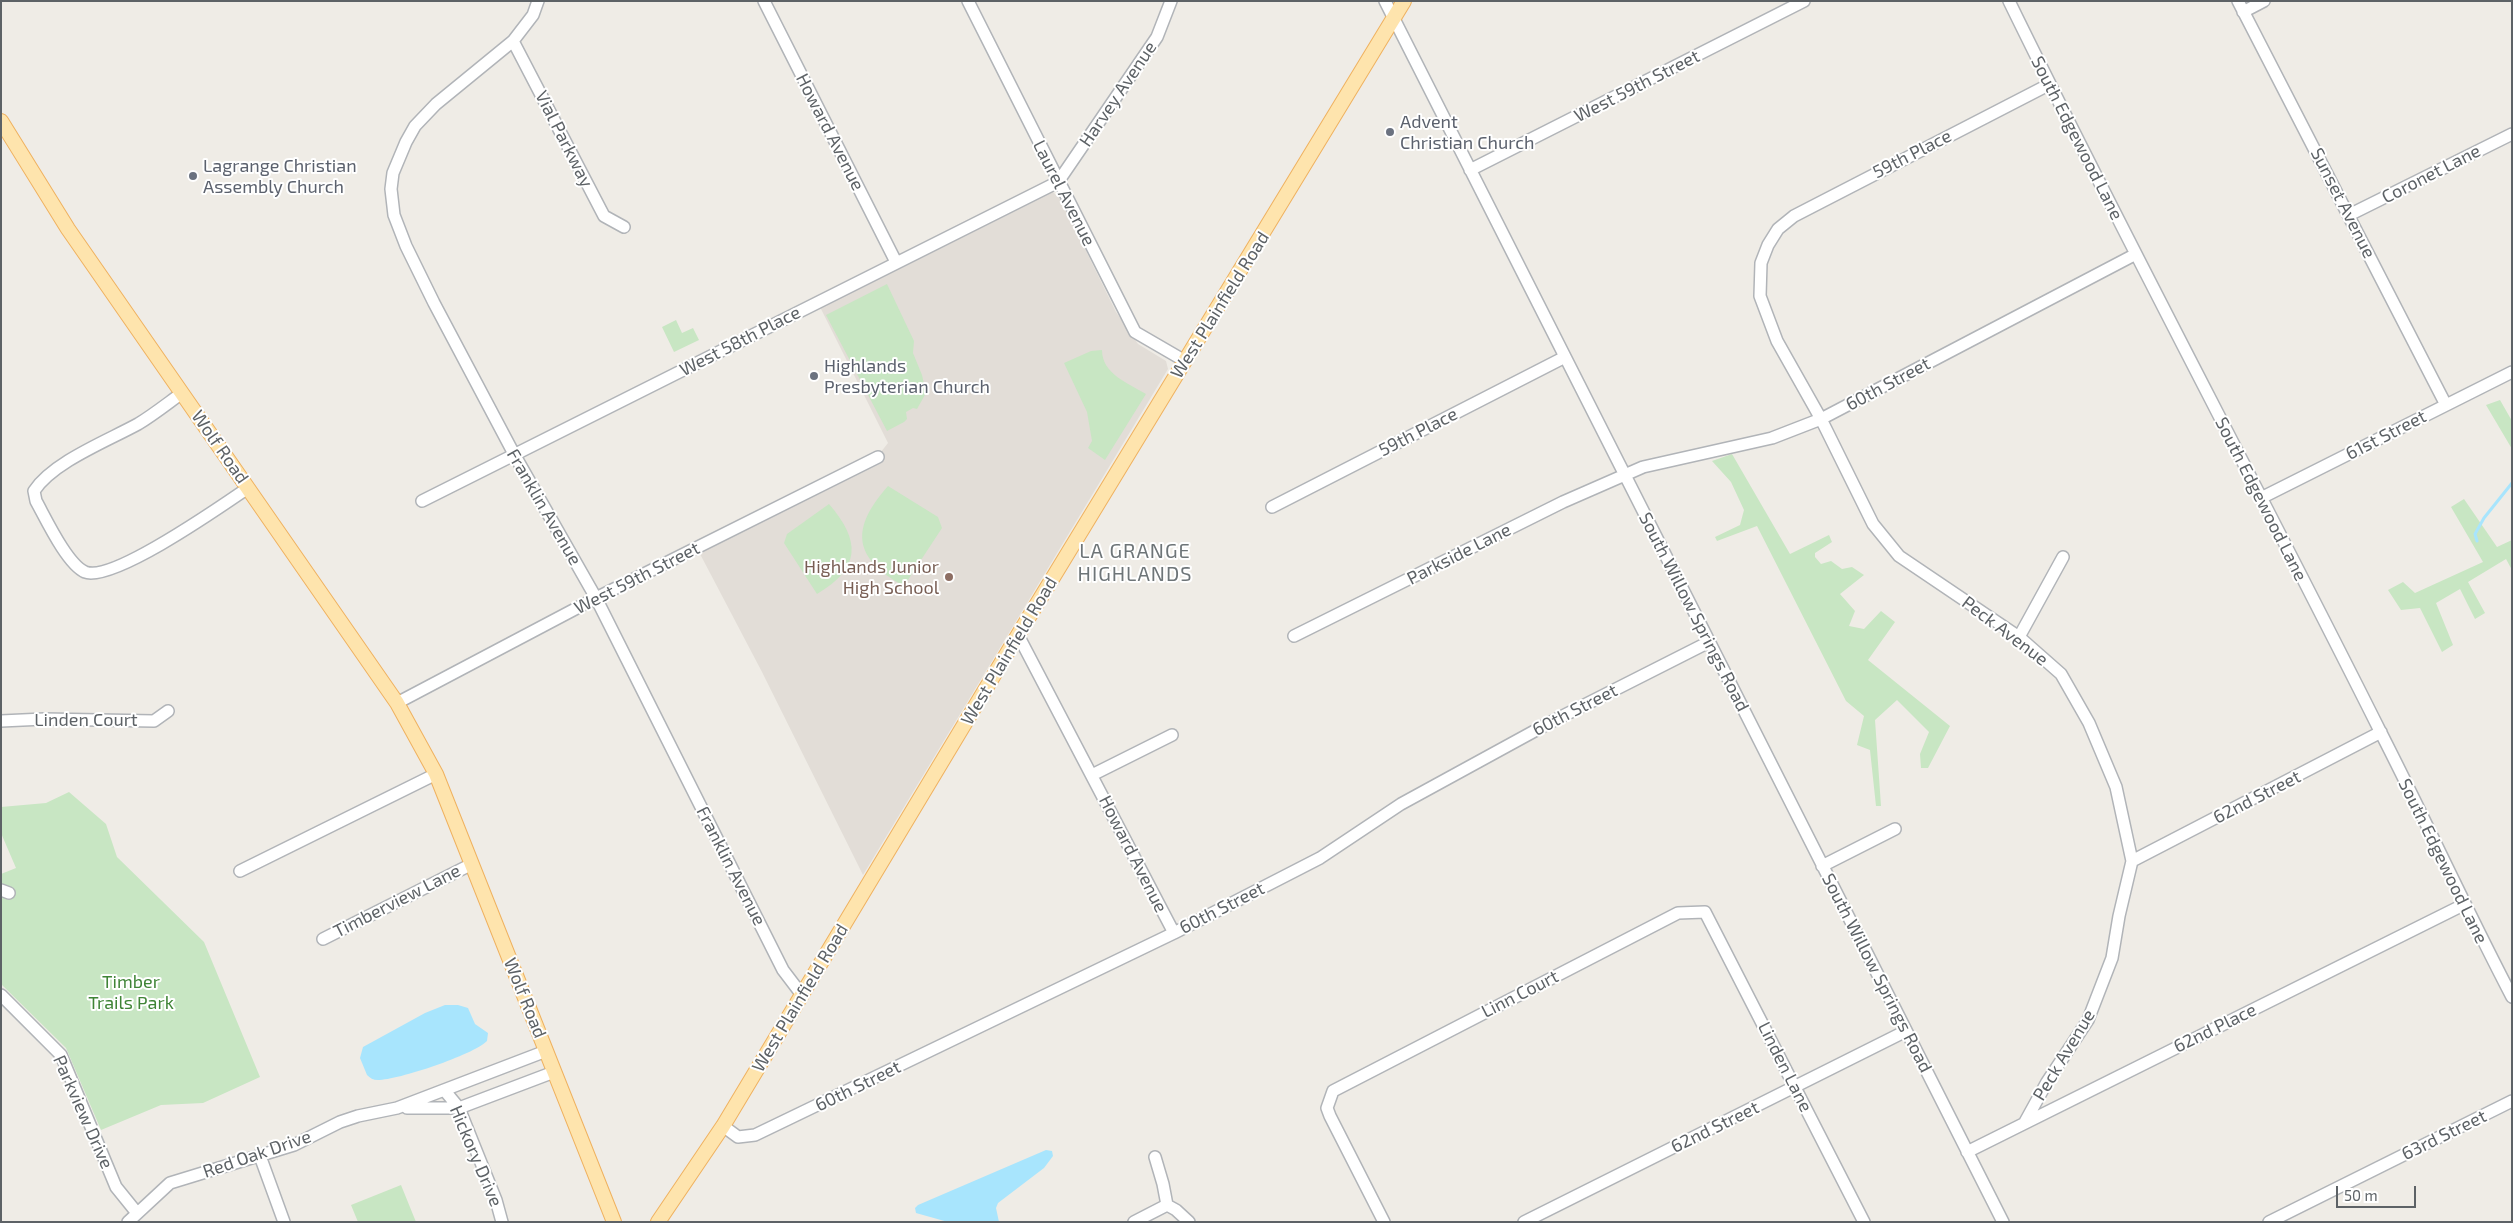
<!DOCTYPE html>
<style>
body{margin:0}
#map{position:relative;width:2513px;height:1223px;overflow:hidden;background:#efece6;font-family:"Exo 2",sans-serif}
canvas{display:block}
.frame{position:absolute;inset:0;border:2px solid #5d6266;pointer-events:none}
.scale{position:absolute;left:2336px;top:1186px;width:80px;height:22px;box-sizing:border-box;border:2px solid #5d6266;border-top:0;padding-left:6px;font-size:15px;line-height:18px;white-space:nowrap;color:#5d6266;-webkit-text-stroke:4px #fff;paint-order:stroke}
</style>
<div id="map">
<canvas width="2513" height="1223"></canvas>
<div class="frame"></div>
<div class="scale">50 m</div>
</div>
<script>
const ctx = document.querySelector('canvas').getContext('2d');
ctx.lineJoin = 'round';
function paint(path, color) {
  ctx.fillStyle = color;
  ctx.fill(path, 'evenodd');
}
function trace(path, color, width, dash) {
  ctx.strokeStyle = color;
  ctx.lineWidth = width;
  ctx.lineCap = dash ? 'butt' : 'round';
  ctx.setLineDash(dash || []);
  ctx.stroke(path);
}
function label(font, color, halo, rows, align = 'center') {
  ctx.font = font + ' "Exo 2",sans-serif';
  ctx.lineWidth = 4;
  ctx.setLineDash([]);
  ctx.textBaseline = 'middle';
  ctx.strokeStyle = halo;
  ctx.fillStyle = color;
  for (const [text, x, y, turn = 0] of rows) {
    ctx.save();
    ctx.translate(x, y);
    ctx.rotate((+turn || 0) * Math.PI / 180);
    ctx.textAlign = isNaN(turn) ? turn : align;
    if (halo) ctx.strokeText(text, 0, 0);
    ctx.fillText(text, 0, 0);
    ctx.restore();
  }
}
paint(new Path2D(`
 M1051,190L1061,200L1116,312L1138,344L1166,361L1168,369L863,875L762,672L699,552L869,467L888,443L819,305Z`), '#e2ddd7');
paint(new Path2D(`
 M887,284L914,341L913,353L922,375L926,393L917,409L913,408L906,412L907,419L904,422L887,431L826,315Z
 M676,320L682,333L693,328L699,340L674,352L662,327Z
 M1102,350C1102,374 1128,383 1146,394L1105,460L1088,448L1092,441L1087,412L1064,363L1091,351Z
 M2500,400L2512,421V449L2486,405Z
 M1732,454L1790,554L1829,535L1832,542L1815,553V557L1821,564L1831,561L1842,569L1852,567L1864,575L1840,594L1855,611L1849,626L1864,629L1881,611L1895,622L1868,660L1950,726L1928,768H1921L1920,754L1929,732L1897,700L1875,720L1881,806H1876L1870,750L1857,745L1864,716L1846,701L1757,526L1717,541L1715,537L1740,525L1744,510L1731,482L1712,461Z
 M888,486L938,517L942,528L904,586C853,558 850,529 888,486Z
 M2464,499L2497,547L2512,540V570L2506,559L2468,582L2485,613L2475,619L2460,589L2436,603L2453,645L2442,652L2420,608L2401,610L2388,590L2403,582L2415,593L2483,562L2451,507Z
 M829,504C861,541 861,568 817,594L784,543L787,534Z
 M69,792L106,824L117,857L204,942L260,1077L203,1103L161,1105L101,1130L66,1048L1,984V874L16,868L1,833V807L46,803Z
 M401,1185L416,1222H358L351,1205Z`), '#c8e6c3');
paint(new Path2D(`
 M445,1005H458L468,1008L475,1024L488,1033L487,1041C473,1055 398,1080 378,1080C373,1080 370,1078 367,1075L360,1058L363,1047L425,1013Z
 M1046,1150L1052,1151L1053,1156L1044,1168L998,1203L996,1208L999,1222H948L916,1213L915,1208L918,1205Z`), '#a8e5fd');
trace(new Path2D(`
 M2477,541L2475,534L2484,518L2512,483`), '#a8e5fd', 3);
const minor = new Path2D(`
 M538,1L533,15L513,41L436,104L415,126L406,142L393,173L391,189L394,215L406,246L434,303L514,454L596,598L783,970L802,995
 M764,1L896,262
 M968,1L1135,332L1185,361
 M1385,1L2003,1222
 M2009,1C2129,247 2258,487 2380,731C2425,819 2466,909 2512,997
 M2238,1L2446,405
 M2243,12L2264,1
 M513,41L604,216L624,227
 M1470,170L1804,1
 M2349,215L2512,134
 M182,393C168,403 153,415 138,424C107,441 53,462 34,491L36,501C46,519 67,564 85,572C112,583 223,505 248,488
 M2261,498L2512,372
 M422,501L1058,182L1157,37L1171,1
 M1272,507L1565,357
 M1018,635L1174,933
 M1294,636L1563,502L1643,467L1772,438L1821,419L2136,254
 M2019,637L2063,557
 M397,703L596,598L878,457
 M1,721L44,719L154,721L168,711
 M1092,775L1172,735
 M2132,861L2381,732
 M1822,866L1895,829
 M240,871L436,774
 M1,890L9,893
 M323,939L472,864
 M1,995L61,1055L116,1187L137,1213
 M445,1091L459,1108L496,1200L502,1222
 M407,1108H459L554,1072
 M2025,1122L2047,1082L2088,1020L2112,958L2119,916L2132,861L2116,787L2089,723L2061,674L2019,637L1899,556L1873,524L1821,419L1777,341L1760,296L1761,263L1768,245L1778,229L1794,216L2050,84
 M723,1126L738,1137L755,1135L1174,933L1320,858L1401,804L1551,722L1709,642
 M1967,1152L2463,905
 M260,1156L284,1222
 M1155,1157L1163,1184L1167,1205
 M1167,1205L1176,1210L1189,1222
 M128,1222L170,1183L294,1145L340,1122L358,1116L397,1108L546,1051
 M1134,1222L1167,1205
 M1384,1222L1330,1116L1327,1108L1333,1091L1678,913L1705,912L1864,1222
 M1524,1222L1906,1031
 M2269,1222L2512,1101`);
const major = new Path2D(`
 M1,121L68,229L397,703L436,774L614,1222
 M658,1222L723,1126L1018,635L1404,1`);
trace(minor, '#b1b4b8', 14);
trace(major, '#efb15f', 16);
trace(minor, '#fff', 11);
trace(major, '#fee4ad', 14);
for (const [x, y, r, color] of [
 [1390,132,5,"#6b7280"],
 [193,176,5,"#6b7280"],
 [814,376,5,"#6b7280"],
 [949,577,5,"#8d6e63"]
]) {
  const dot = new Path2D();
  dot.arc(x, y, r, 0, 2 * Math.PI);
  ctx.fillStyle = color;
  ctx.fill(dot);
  trace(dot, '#fff', 2);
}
label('18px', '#5d6266', '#fff', [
 ["West 59th Street",1637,86,-27],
 ["Harvey Avenue",1118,94,-56],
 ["Howard Avenue",830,132,63],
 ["South Edgewood Lane",2077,138,63],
 ["Vial Parkway",564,139,63],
 ["59th Place",1912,154,-27],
 ["Coronet Lane",2431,174,-27],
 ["Laurel Avenue",1064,193,63],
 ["Sunset Avenue",2343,203,63],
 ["West Plainfield Road",1220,305,-58],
 ["West 58th Place",740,341,-27],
 ["60th Street",1888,384,-28],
 ["59th Place",1418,432,-27],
 ["61st Street",2386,435,-27],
 ["Wolf Road",220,447,55],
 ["South Edgewood Lane",2261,499,63],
 ["Franklin Avenue",544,507,60],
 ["Parkside Lane",1459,554,-27],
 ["West 59th Street",637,578,-27],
 ["South Willow Springs Road",1694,612,63],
 ["Peck Avenue",2005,631,37],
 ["West Plainfield Road",1009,651,-59],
 ["60th Street",1575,710,-27],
 ["Linden Court",86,720],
 ["62nd Street",2257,797,-27],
 ["Howard Avenue",1133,854,63],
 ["South Edgewood Lane",2443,861,64],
 ["Franklin Avenue",731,866,63],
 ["Timberview Lane",397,901,-27],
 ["60th Street",1222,908,-27],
 ["South Willow Springs Road",1877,973,63],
 ["Linn Court",1520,994,-27],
 ["Wolf Road",525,998,68],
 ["West Plainfield Road",800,998,-59],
 ["62nd Place",2215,1028,-26],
 ["Peck Avenue",2064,1055,-59],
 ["Linden Lane",1785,1067,63],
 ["60th Street",858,1086,-26],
 ["Parkview Drive",83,1112,66],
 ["62nd Street",1715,1127,-26],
 ["63rd Street",2444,1135,-26],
 ["Red Oak Drive",257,1154,-19],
 ["Hickory Drive",476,1156,67]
]);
label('18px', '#5b616d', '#fff', [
 ["Advent",1400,122],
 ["Christian Church",1400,143],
 ["Lagrange Christian",203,166],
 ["Assembly Church",203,187],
 ["Highlands",824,366],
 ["Presbyterian Church",824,387]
], 'left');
label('18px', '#785e54', '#fff', [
 ["Highlands Junior",939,567],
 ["High School",939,588]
], 'right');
label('18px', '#3f8436', '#fff', [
 ["Timber",131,982],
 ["Trails Park",131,1003]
]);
ctx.letterSpacing = '1px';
label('20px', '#6e7578', '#fff', [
 ["LA GRANGE",1135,551],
 ["HIGHLANDS",1135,574]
]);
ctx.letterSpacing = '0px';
</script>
